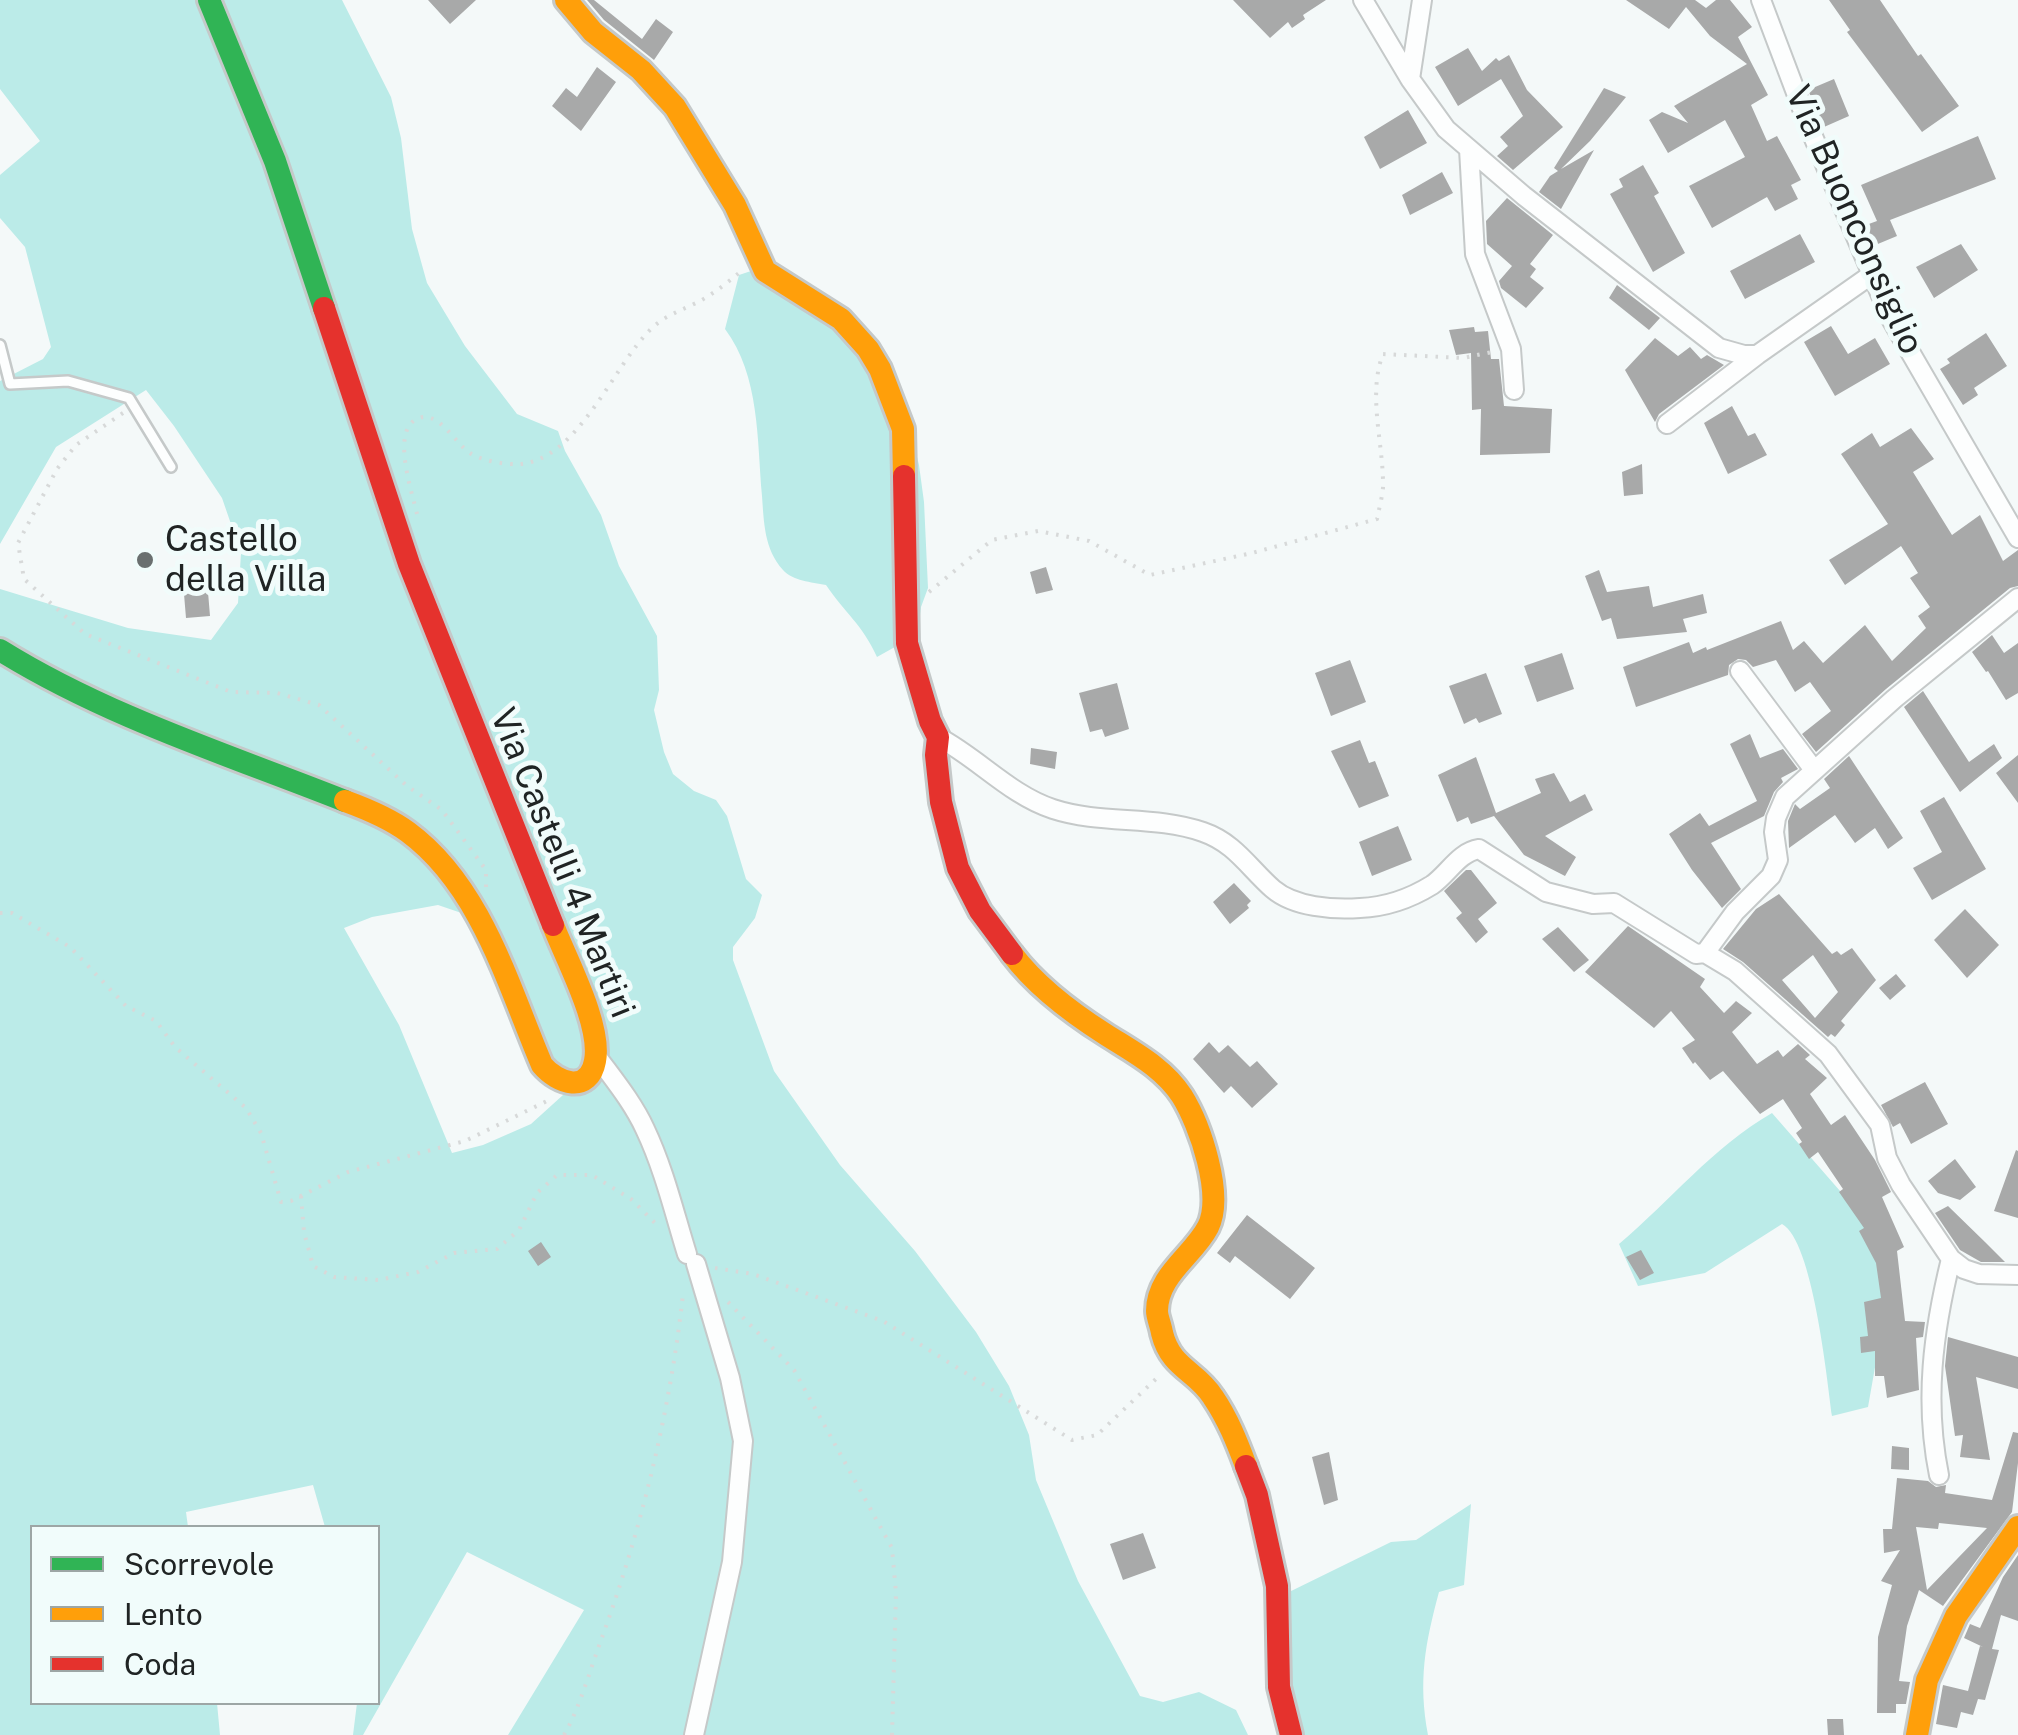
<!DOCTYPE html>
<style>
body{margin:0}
#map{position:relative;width:2018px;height:1735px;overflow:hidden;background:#f4f9f9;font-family:"Public Sans",sans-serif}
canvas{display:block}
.legend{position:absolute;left:30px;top:1525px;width:350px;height:180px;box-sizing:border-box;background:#f1fcfb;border:2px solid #9da6a5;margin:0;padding:12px 18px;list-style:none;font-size:30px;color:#202424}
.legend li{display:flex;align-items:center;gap:20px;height:50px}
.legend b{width:50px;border:2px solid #9da6a5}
</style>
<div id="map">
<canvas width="2018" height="1735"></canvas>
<ul class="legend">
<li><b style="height:12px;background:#30b455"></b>Scorrevole</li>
<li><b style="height:12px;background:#ff9f0a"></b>Lento</li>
<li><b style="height:12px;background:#e5322d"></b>Coda</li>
</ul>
</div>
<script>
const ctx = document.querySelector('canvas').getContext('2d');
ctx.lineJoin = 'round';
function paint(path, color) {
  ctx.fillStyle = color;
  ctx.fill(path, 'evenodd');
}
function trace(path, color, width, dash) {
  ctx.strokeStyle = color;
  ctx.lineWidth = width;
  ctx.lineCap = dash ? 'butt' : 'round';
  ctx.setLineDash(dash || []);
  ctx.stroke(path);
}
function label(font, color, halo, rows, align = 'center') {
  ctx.font = font + ' "Public Sans",sans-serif';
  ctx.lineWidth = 10;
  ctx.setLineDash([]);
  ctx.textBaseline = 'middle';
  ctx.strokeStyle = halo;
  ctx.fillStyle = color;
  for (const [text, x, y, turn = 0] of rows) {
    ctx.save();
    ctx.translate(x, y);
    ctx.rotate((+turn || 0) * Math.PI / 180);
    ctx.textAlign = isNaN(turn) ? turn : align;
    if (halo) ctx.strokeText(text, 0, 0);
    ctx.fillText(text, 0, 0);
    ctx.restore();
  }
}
paint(new Path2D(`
 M0,0H342L391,97L401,138L412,229L427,283L465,346L517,414L558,431L565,451L601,515L619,566L657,636L659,690L654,710L664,752L673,774L694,791L716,800L727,816L746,879L762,895L755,918L733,947V960L774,1071L840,1165L915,1251L976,1332L1009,1386L1029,1435L1036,1480L1078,1581L1140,1696L1163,1702L1199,1692L1236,1710L1248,1735H508L584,1610L467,1552L363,1735H353L357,1703L378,1702V1528L325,1527L313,1485L186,1512L188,1527L32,1528V1702L217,1703L220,1735H0V589L128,628L211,640L238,603L241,553L222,498L174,426L146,390L56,447L0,544V381L43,359L51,347L25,247L0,218V175L40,141L0,89ZM438,905L479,919L563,1095L531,1124L483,1145L452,1153L399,1025L344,928L372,917Z
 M766,266L900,389L919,465L924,502L928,588L921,607L918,634L877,657C862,624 845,613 826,585C811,582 793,581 783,570C764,549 764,522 762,496C757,440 760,376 725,329L739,275Z
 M1772,1113L1895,1254L1868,1407L1832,1416C1827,1379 1813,1241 1782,1224L1705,1273L1638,1286L1619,1244C1671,1200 1712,1148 1772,1113Z
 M1471,1504L1464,1585L1439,1592C1425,1644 1418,1681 1428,1735H1297L1285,1687L1283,1595L1391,1542L1416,1540Z`), '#bbebe8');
paint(new Path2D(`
 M428,0H476L450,24Z
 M587,0H594L642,39L656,19L673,32L654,60L604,20Z
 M1233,0H1326L1303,15L1305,19L1292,28L1288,22L1270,38Z
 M1626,0H1695L1706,8L1716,0H1730L1752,27L1738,37L1768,95L1751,105L1767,141L1777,136L1801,180L1791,185L1798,199L1775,211L1767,197L1712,228L1689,186L1745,157L1725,120L1668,153L1649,120L1662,112L1688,123L1674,106L1747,64L1710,36L1686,7L1669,29Z
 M1829,0H1880L1918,56L1921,54L1959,106L1922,132L1847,32L1850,30Z
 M1468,48L1482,71L1496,58L1499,61L1509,55L1527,90L1563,127L1513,170L1497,156L1508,146L1500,137L1523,116L1501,79L1458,106L1435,67Z
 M597,67L616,82L581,131L552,106L566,88L577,97Z
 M1834,79L1849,116L1824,127L1808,90Z
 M1604,88L1626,97L1590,141L1561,169L1594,150L1561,209L1539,192L1550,176L1558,171L1554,168Z
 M1408,110L1427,143L1380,169L1364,137Z
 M1978,136L1996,179L1890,220L1897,236L1873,246L1866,225L1877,221L1861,185Z
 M1643,165L1659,193L1654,196L1685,253L1653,272L1610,194L1623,187L1619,179Z
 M1442,172L1453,193L1410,215L1402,195Z
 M1507,198L1553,235L1530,264L1536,269L1530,277L1544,288L1526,308L1501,288L1499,281L1512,266L1487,244L1486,221Z
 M1800,234L1815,262L1745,299L1730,271Z
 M1961,244L1978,270L1934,298L1916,267Z
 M1617,285L1660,318L1649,330L1609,298Z
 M1831,326L1848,354L1875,338L1890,364L1835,396L1804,342Z
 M1474,327L1475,332L1488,331L1491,359H1499L1504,406L1552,409L1550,453L1480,455L1481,409L1472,410L1471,353L1456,355L1449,330Z
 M1986,333L2007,366L1974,388L1978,395L1963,405L1940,369L1950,363L1947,359Z
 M1655,338L1678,356L1690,347L1701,359L1707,355L1724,365L1659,414L1655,422L1625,370Z
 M1732,406L1748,436L1755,433L1767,455L1728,474L1704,423Z
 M1911,428L1934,459L1913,472L1952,535L1980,515L2003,561L2018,550V586L2010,588L1886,689L1816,752L1802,734L1831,711L1810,682L1795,692L1776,660L1753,667L1746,660L1738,659L1729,665L1728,675L1636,707L1623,667L1689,642L1693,653L1706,647L1707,650L1781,621L1793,650L1804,641L1823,663L1865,625L1892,661L1926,628L1918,616L1930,607L1910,578L1918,573L1901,546L1845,585L1829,560L1888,524L1841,454L1872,433L1880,447Z
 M1642,464L1643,494L1624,496L1622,472Z
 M1046,567L1053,590L1036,594L1030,572Z
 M1599,570L1607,592L1649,586L1653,607L1703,594L1707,613L1683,619L1687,632L1617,639L1611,618L1602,621L1585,576Z
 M208,592L210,616L186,618L184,594Z
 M1992,635L2004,653L2018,643V693L2006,700L1988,671L1986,672L1972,652Z
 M1562,653L1574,689L1537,702L1524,666Z
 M1350,660L1366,702L1331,716L1315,673Z
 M1486,673L1502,714L1479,723L1476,718L1464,724L1449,686Z
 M1117,683L1129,729L1105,737L1102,729L1090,732L1079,693Z
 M1923,691L1969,762L1994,744L2002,758L1960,792L1904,707Z
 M1750,734L1760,758L1783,749L1798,769L1781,778L1783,782L1774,792L1764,816L1711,843L1741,889L1722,908L1692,870L1669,834L1700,813L1709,826L1757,801L1730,744Z
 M1360,740L1369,763L1375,761L1389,796L1359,808L1331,751Z
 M1031,748L1057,752L1055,769L1030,764Z
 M2018,755V803L1996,773Z
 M1849,756L1903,838L1888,849L1875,828L1855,843L1835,815L1789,848L1788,821L1795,804L1800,809L1830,788L1824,779Z
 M1476,757L1496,813L1541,793L1535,779L1554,773L1570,802L1585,794L1593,810L1545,836L1576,857L1565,876L1524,855L1494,816L1471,824L1468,817L1457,822L1438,775Z
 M1944,797L1986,869L1932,900L1913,868L1942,852L1920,811Z
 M1398,826L1412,860L1372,876L1359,842Z
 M1466,870H1471L1497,903L1478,919L1488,932L1476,943L1456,918L1462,913L1444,891Z
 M1234,883L1251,901L1247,905L1249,908L1230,924L1213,902Z
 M1779,894L1832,954L1837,951L1841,955L1852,948L1876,980L1841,1021L1845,1025L1835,1037L1831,1034L1828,1037L1743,962L1723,949L1756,909ZM1813,955L1838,992L1815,1018L1782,980Z
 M1965,909L1999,945L1967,978L1934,940Z
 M1628,926L1705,979L1700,987L1724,1013L1736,1001L1752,1013L1732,1032L1757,1064L1778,1050L1783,1057L1798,1044L1810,1055L1805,1059L1827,1078L1810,1094L1831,1125L1845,1115L1875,1160L1891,1192L1882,1197L1904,1247L1897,1251L1905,1321L1925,1322L1923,1337L1916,1338L1919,1390L1887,1398L1884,1376H1875V1351L1861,1353L1860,1337L1868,1336L1864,1302L1881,1298L1876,1263L1859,1231L1864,1228L1839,1192L1843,1189L1818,1152L1809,1159L1799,1144L1802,1142L1796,1133L1802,1128L1783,1099L1760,1114L1723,1071L1710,1080L1695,1062L1693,1064L1682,1048L1695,1040L1671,1011L1654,1028L1585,972Z
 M1558,927L1589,960L1574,972L1542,939Z
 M1896,974L1906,986L1890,1000L1879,988Z
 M1209,1042L1219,1053L1228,1045L1250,1067L1257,1061L1278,1084L1252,1108L1231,1086L1224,1093L1193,1059Z
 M1925,1082L1948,1124L1911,1144L1900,1123L1893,1127L1881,1105Z
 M2016,1150L2018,1151V1218L1994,1211Z
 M1955,1159L1976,1187L1960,1200L1938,1193L1928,1181Z
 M1948,1206L1985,1242L2005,1262H1981L1960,1250L1935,1213Z
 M1247,1215L1315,1268L1290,1299L1235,1256L1230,1263L1217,1253Z
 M541,1242L551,1257L538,1266L528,1251Z
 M1641,1250L1654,1273L1640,1280L1626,1257Z
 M1948,1337L2018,1357V1389L1976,1377L1990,1460L1960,1457L1963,1435L1955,1436L1945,1366Z
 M2013,1432L2018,1433V1463L2012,1512L1943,1606L1919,1590L1907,1626L1899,1681L1910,1682L1906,1704H1896V1713H1877L1878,1637L1892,1585L1881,1581L1900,1550L1884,1553L1883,1529H1892L1897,1478L1928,1481L1936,1487L1946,1485L1945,1493L1992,1500ZM1939,1523L1987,1528L1927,1590L1916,1527L1938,1529Z
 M1892,1446L1909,1448V1470L1891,1469Z
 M1329,1452L1338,1500L1324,1505L1312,1457Z
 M1143,1533L1156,1568L1123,1580L1110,1544Z
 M2018,1555V1621L2001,1615L1992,1649L1999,1650L1985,1700L1978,1699L1973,1715L1961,1712L1957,1728L1936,1724L1943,1685L1968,1691L1980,1646L1983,1647L1964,1638L1970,1624L1980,1628L2003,1577Z
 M1827,1719H1843L1844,1735H1828Z`), '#a8a9a9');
const lane = new Path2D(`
 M0,345L10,384L68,381L129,398L171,467`);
const street = new Path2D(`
 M1363,0L1410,79L1446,129L1524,196L1719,348L1744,355H1757L1871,275
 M1761,0L1809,127L1891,319L2018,538
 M1410,79L1422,0
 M1469,149L1475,254L1511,349L1514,390
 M1667,424L1757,355
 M1740,671L1814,770
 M938,737C978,758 1010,795 1053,809C1102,825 1154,815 1203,832C1235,843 1249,868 1273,889C1294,907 1333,910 1360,908C1385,907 1411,898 1432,885C1448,874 1459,852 1479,849L1546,892L1593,904L1614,903L1696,954L1705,953L1735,912L1771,876L1778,860L1774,832L1776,818L1785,797L1894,699L2018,598
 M1705,953L1735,971L1828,1054L1880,1125L1887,1158L1901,1185L1951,1259L1964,1269L1979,1274L2018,1275
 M598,1058C615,1081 633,1103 645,1129C664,1169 674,1212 687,1254
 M1939,1475C1924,1401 1933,1332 1951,1259
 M694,1735L732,1562L743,1441L730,1378L696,1264`);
const fast = new Path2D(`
 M209,0L275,161L324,308
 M0,650C106,716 229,755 345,801`);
const slow = new Path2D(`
 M566,0L593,32L641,70L675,107L735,205L765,271L841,319L868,349L880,369L903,429L904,476
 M345,801C367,809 389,818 408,832C481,886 508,985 542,1065C558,1084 589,1094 595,1061C602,1025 566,959 553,925
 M1012,954C1036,986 1072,1013 1105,1034C1133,1052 1163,1067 1182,1096C1200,1125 1224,1195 1208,1227C1193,1256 1157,1275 1157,1311C1157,1317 1161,1326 1162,1333C1171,1369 1196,1370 1213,1397C1228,1419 1237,1442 1246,1466
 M1917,1735L1927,1680L1956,1616L2018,1527`);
const jam = new Path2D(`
 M324,308L409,564L553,925
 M904,476L907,643L930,721L938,737L936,755L941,802L958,868L980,911L1012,954
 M1246,1466L1257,1495L1277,1586L1279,1687L1291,1735`);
trace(lane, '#c5c9c9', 14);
trace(street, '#c5c9c9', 22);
trace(fast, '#c5c9c9', 28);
trace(slow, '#c5c9c9', 28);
trace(jam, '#c5c9c9', 28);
trace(new Path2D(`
 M123,413L76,445L57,469L18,543L24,579L85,634L231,692L277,693L319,705L407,786L442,810L486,870V888
 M417,514C412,492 392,434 415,420C437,406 455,444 470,453C482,461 506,465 521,464C579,458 613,366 651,329C664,316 680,311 696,303C712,295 727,283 740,272
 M929,592L992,540L1038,531L1089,541L1150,575L1252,553L1377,519C1379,509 1382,498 1383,488C1384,445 1367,395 1383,354L1463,358L1492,352
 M0,913H12L70,947L126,1006L156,1021L175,1047L246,1108L261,1133L281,1202L291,1201L348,1172L465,1141L547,1101
 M301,1196L304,1232L313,1266L334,1277L378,1280L418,1272L454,1253L497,1249L519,1230L537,1193L557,1175H592L631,1199L657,1225
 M715,1268L753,1274L883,1321L1072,1440L1097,1435L1158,1377
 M728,1302L794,1370L892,1548L896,1593L892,1735
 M564,1735C580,1707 589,1673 600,1643C641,1531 670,1412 683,1294`), '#d7d9d9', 4, [2.5, 8]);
trace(lane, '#fdfefe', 9);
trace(street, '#fdfefe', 18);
trace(fast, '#30b455', 22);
trace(slow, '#ff9f0a', 22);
trace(jam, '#e5322d', 22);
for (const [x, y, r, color] of [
 [145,560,10,"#6a6f6f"]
]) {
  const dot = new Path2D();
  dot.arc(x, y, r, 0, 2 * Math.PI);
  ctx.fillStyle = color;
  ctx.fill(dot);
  trace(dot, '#f1fcfb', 4);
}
label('35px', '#202424', '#f1fcfb', [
 ["Via Buonconsiglio",1854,220,66],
 ["Via Castelli 4 Martiri",562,863,68]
]);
label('35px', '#202424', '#f1fcfb', [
 ["Castello",165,540],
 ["della Villa",165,580]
], 'left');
</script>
